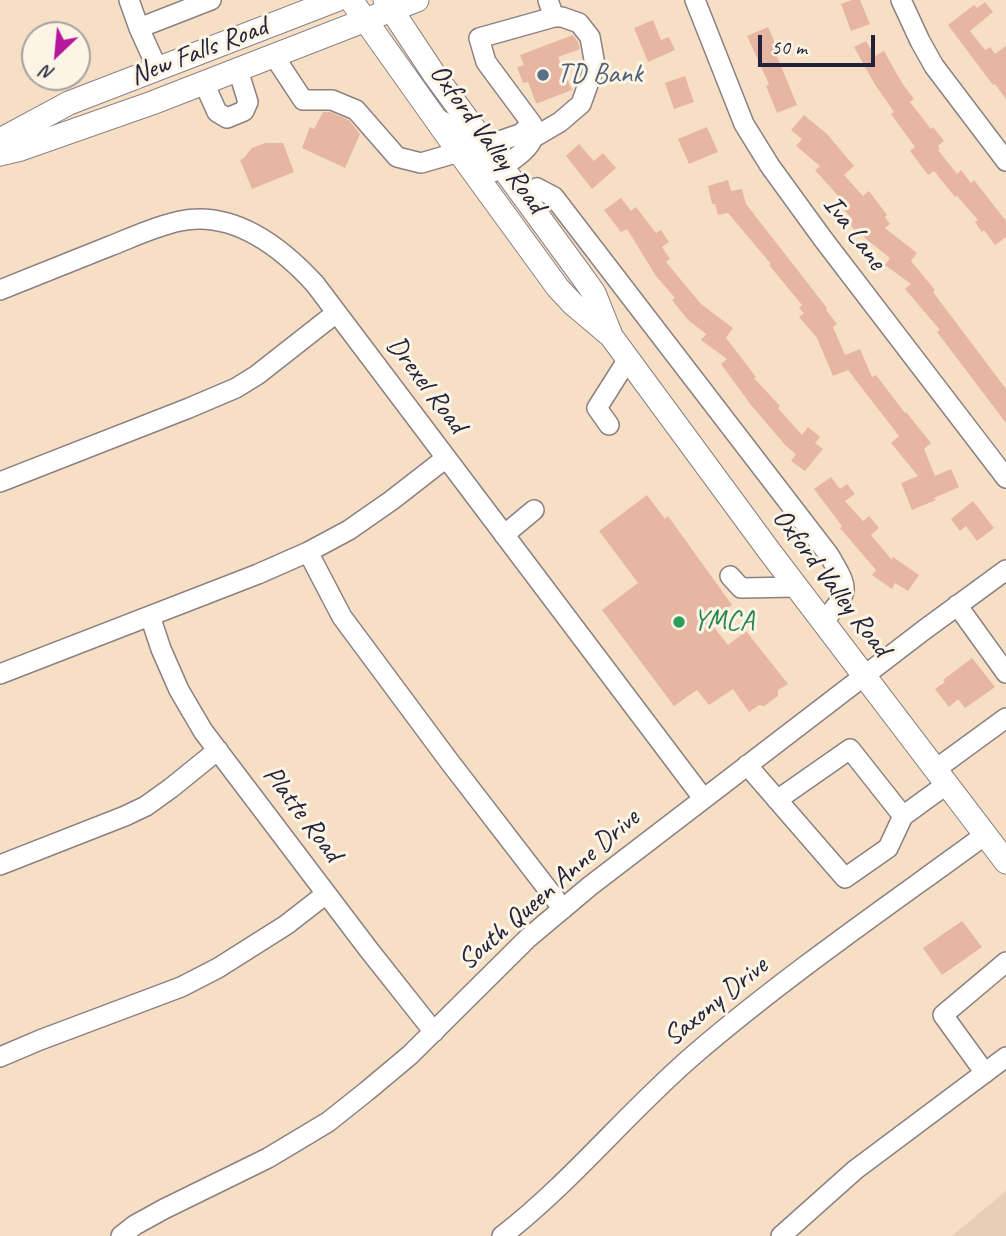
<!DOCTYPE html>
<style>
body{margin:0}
#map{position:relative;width:1006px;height:1236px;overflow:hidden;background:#f6dfc5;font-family:Caveat,sans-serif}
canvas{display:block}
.north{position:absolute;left:21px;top:21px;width:70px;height:70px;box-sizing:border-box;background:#fcf5e5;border:2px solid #a5a1a1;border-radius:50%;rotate:206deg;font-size:19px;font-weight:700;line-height:28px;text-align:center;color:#22223b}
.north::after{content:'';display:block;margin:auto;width:24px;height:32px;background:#b5179e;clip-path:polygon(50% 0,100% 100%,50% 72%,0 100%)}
.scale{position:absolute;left:758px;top:35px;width:117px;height:32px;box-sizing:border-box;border:4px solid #22223b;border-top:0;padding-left:9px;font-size:21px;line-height:24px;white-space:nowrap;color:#22223b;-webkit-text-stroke:5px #fcf5e5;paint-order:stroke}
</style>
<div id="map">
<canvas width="1006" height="1236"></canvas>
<div class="north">N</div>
<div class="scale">50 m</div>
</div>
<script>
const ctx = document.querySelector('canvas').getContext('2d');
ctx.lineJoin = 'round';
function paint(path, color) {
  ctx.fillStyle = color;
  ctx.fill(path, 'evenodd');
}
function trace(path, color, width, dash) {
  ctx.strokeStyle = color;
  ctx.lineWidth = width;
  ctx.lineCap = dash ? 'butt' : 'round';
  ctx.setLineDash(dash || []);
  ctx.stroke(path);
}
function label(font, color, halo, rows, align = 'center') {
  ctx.font = font + ' Caveat,sans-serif';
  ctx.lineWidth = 6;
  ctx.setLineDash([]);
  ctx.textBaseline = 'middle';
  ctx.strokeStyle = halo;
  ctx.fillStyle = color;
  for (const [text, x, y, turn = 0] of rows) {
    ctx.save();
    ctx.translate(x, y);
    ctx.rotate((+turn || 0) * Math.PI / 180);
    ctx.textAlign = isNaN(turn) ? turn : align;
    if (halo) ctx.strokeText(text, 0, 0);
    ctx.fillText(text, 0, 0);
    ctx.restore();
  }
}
paint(new Path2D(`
 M1006,1191V1236H952Z`), '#e6cfb6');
paint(new Path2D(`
 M852,0H860L870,24L851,31L841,4Z
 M985,2L993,12L970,31L985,50L990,47L995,54L1006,46V99L995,84L993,85L948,25L974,5L977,8Z
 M653,20L661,40L669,37L675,50L648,62L634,28Z
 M768,27L775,43L772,44L797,105L777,113L766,86L769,84L747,36Z
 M573,35L578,42L580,49L558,57L572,90L538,103H536L528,82L523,83L517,67L524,65L520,55Z
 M866,41L875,56L884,51L902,83L914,99L910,102L931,129L933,127L944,141L938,146L940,149L938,150L957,174L961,170L971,183L974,180L1006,221V237L995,245L984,230L982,232L975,222L978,220L957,196L955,197L934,171L928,175L910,151L915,147L891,114L894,112L874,83L854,47Z
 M685,76L694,102L674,109L665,83Z
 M323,112H330L349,120L360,134L345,168L302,148L310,127L314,129Z
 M804,115L827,134L854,166L844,175L863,196L869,191L887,215L885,217L890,224L885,228L917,253L911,261L935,290L933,292L1006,389V423L937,332L940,330L905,289L911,284L885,265L890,258L866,239L862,234L859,236L849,223L853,220L844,210L848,207L815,170L820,166L796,146L802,139L791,130Z
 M707,127L718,152L689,164L678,139Z
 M265,143H283L294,172L252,189L240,160L244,158L252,148Z
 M579,144L594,161L603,153L616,168L592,189L566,156Z
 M728,180L731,191L742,189L746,204L827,308L826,310L837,324L833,327L845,355L860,349L872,377L876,375L905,413L906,412L931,443L924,449L935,476L951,469L959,487L934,498L936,500L912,510L901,483L918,476L891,443L899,436L848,370L833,376L817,338L799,317L804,313L799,308L802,305L769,265L771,264L728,213L718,215L715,204H712L708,186Z
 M621,198L631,211L636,207L656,233L661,230L669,242L662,247L670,259L666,262L701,304L733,328L726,338L756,377L754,378L780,406L778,408L802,435L808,427L820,437L815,443L823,449L805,471L791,461L796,454L786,446L751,405L721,364L727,359L701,340L706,334L688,320L672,300L675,298L656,276L627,229L621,232L604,210Z
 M831,477L840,489L847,484L855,494L845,501L863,521L869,516L879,528L871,535L892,560L893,557L919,575L908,591L895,583L892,589L872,575L876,570L840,528L842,526L814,489Z
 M647,495L665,519L668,516L732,605L709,621L728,645L746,631L788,684L778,690V696L764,706L759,705L749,712L733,689L709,705L697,690L674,706L602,610L638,583L599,531Z
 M973,501L994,528L977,541L966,526L960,531L951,519Z
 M972,658L995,687L965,708L958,699L949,707L935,689L945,682L943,680Z
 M962,921L982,947L942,975L923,948Z`), '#e7b6a3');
const minor = new Path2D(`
 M129,0L139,28
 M695,0L744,124L770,166L823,239L1006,478
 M901,0L920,41L934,66L1006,161
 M274,56L303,100H332L356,110L397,157L421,163L459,152
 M158,70L139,28L211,0
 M204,83L217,112L227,118L244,111L248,102L238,70
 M436,118C453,125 464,136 474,151C480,159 483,168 493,172C504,166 525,153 531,142C534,136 533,129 532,124L486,62L479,38L554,17L548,0
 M531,139L560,122L581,104L595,65L590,37L579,23L562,17H554
 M488,145L520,134L532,124
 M524,199L537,188L554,197L829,555C850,591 850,590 823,622
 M0,290C37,275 73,261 110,246C133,237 156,226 180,221C234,210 281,247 315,284L703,798
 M609,425L597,408L628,359
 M0,482L189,408L236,388L257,375L336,313
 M504,535L534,510
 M308,552L342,617L449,761L563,909
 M730,576L741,588L796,587
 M957,605L1006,673
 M150,616L161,649L179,690L203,731L369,950L434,1032
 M0,674L258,574L308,552L349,530L392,500L446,458
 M747,765L845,878L888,848L903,816L947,784
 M936,769L1006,718
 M777,800L850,749L903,816
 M0,865L125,816L146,806L171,788L218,750
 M0,1057L40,1040L181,987L218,968L286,925L326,894
 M985,1073L943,1015L1006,962
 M121,1236L135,1225L164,1209L268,1158L328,1122L367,1091L410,1055L528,938L590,886L924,630L1006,570
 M502,1236C572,1182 628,1111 696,1053C787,975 888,906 985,835
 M781,1236L855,1170L1006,1057`);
const major = new Path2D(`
 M351,0L459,152L558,288L573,304L611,336L770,552L1006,862
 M385,0L434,74L579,272L594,293L610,333
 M0,140L69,103L336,0
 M0,154L21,149L152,103L417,0`);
trace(minor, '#8c8080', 22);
trace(major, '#8c8080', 25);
trace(minor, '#fff', 19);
trace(major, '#fff', 23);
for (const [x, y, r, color] of [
 [543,75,7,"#5c6f8a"],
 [679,622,7,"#2e9e5b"]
]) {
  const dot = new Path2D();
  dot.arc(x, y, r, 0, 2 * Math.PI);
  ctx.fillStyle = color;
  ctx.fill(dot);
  trace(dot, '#fcf5e5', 2.5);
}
label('28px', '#22223b', '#fcf5e5', [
 ["New Falls Road",199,52,-21],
 ["Oxford Valley Road",487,139,54],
 ["Iva Lane",854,233,53],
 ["Drexel Road",426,385,53],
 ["Oxford Valley Road",831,583,53],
 ["Platte Road",302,814,53],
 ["South Queen Anne Drive",549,890,-41],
 ["Saxony Drive",716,1002,-39]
]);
label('28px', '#4e5e75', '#fcf5e5', [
 ["TD Bank",557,75]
], 'left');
label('28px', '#27864d', '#fcf5e5', [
 ["YMCA",693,622]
], 'left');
</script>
